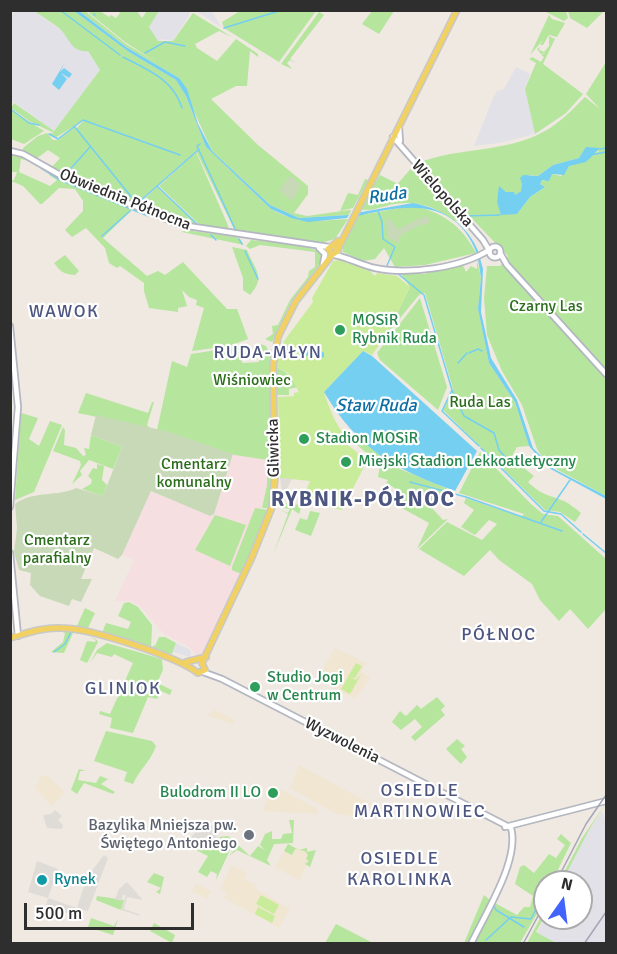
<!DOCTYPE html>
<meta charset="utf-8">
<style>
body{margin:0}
#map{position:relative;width:617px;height:954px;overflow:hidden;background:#efe9e1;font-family:Signika,sans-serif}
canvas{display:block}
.frame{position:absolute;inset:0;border:12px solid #2e2e2e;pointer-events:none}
.north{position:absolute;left:533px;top:870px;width:60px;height:60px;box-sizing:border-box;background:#fff;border:2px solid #ababab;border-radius:50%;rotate:14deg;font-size:16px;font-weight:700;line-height:24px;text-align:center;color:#2e2e2e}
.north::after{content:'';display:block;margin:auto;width:21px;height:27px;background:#4264fb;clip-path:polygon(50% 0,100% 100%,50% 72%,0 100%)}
.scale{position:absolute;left:24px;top:903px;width:170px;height:27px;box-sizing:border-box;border:3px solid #2e2e2e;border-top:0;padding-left:8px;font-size:18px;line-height:21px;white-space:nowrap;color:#2e2e2e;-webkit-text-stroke:4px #fff;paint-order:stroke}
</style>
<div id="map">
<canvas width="617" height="954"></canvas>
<div class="frame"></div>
<div class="north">N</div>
<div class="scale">500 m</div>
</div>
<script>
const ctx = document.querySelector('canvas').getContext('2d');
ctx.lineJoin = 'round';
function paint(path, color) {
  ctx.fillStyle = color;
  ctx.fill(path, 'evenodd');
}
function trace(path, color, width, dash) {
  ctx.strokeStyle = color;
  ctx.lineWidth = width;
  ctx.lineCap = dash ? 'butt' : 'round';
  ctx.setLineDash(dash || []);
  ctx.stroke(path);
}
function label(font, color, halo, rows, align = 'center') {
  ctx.font = font + ' Signika,sans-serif';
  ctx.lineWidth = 4.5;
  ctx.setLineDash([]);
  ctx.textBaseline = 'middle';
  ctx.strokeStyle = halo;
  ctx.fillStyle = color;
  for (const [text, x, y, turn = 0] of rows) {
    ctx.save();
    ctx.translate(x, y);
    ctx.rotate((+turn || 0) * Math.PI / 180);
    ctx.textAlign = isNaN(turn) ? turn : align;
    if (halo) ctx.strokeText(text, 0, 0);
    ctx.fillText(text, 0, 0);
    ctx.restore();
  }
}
paint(new Path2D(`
 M15,11H34L60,29L74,47L88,51L100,70L54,131L11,100V17Z
 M159,11H188L190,14L173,41L162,39L158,41L148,27Z
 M196,11H212L221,27Z
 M516,67L530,74L525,89L535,134L499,143L474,146L493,98L497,91L504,89Z
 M176,643L189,649L191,652L190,657L173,652Z
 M602,811L606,823V943L532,944L545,916V918H581V882H562L589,830Z`), '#e3e1e8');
paint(new Path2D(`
 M335,648L367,663L361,671L370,678L355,699L339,691V688L335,689L317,680Z
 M215,710L235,720L233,724L207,715Z
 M299,765L371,804L364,817L337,814L290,788Z
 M40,776H48L65,792L52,806L37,790L35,785L38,784Z
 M272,785L318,809V814L263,811Z
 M288,844L299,850L307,848L309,861L299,880L275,867Z
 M231,866L247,873L244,879L256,885L254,888L290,909L279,928L224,898L227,892L221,889Z
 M196,884L211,891L207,899L192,891Z`), '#f0e6d1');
paint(new Path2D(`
 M233,454L267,460V485L258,525L242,575L205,654L196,655L189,647L164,634L140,606L130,601H115L134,560L122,555L151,491L210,516L214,514Z`), '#f5dfe0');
paint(new Path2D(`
 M34,11H74L129,52L176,80L186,96L206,147L271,209C297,224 318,221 348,219L335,239L317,244L236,233L196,151L135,205L67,175L80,158L64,175L39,160L53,166L60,158L48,150L36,159L23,153V148L38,136L47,133L53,140H58L74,127L76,129L84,120L55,138L49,133H54L29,121L11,108L14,103L54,131L100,70L88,51C71,53 69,37 59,28C51,22 42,16 34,11Z
 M79,11H85L126,44L158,63L125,42L89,13L90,11H100L109,17L111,15L116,18L120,13L118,11H137L142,18L147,11H159L149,27L158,41H173L193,13L232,37L219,31L195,44L197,48L217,61L236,39L258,54V57L250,51L247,86H236L211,99L258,145L308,186V194L294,213L285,211L307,216L349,210H351L349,215L299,218L270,205L212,151L179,78L126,47Z
 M240,11L315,10L316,11L279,62L224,28L222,22Z
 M372,11H394L379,34L362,24Z
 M544,11H566L568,18L564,21Z
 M568,11H604L587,28L570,18Z
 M319,12L324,15L290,59L296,63L290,60L287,63L292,69L281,64Z
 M549,15L552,19L565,23L557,37L549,35L543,45H540L543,40L530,55Z
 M549,36L555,39L543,64L583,94L566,113L535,134L525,89L536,63L529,59L532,57L541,62L544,57L541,55L545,53L541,54L537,49L540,47L539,50L544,52L549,46Z
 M606,62V496L547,464L537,449L522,405L502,371L487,335L484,298L487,266H500L508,256L418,163C458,147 505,153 543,132C559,124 573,109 585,97L600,109L586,94ZM590,147L599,151L569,166L561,176L552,174L544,181L542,180L540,184L545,187L530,197L517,214L502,212L497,202L500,189L515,196L521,191L529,175L538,176L553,165L579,158Z
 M11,110L44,131L24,144L11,139Z
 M196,152L227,223L230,232L202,227L159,186Z
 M10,154L34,162L21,159L19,172L50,186L57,180L49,175L52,172L134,208L103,238L147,276L158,271L165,275L183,262L227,309H237L248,339L229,346L192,351L204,308L196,305L197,300L189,297L182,290L187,306L178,308V312L149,308L144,291V283L120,266L117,268L109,263L105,248L86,228L72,237L65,230L83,211V201L75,189L59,188L42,204H40L23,186L11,181L14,180L17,172H11Z
 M414,165L464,219L454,221C434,205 411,199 386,206C378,208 369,212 359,209L380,175L396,183L394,188Z
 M371,175L353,208L340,211L348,193L358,195L365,179L368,180Z
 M157,187L199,226L166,218L137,206Z
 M410,206C441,210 462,226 476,253L425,265L395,267L384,248L375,259L363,261L343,252L342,245L356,216Z
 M185,230L237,237L244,245L182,232Z
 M251,240L300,245L322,252L323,260L291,302L272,342L265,339L273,334L272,326L278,325L290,300L308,277L309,271L315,267V252L260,245L250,249L246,246Z
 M232,247L247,250C255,270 266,277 250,295L243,290V278Z
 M65,255L79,271L75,275C61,274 60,270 54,263Z
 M477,260L481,278L478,309L489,363L515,402L529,446L517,447L511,458L534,476L528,482C541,495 549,495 564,501C570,504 576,509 581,513L575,522L560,512L545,510L443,410L453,389L425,293L419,295L387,334L410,287L400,273L424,274L462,263L466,272L471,266L477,269Z
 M420,298L447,387L438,410L380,360L377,353Z
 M261,344L266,346L271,356L272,484L269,508H262L267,485V460L235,455L157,430L172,361L187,367L191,354L242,346V363L259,362Z
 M276,367C286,372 293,376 298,387L289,389V395H277Z
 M86,393L148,413L152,402H154L147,425L150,428L78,413Z
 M21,413L38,418L29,439L39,446L50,421L62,425L34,492L15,500Z
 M63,427L65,430L64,445L76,448L83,456L86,455L84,448L89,449L91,435L122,447L113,469L89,460L80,471L82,475L72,484L81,465L80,461L53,451Z
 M358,438L400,469L453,491L451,497L442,494L430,506L443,520L448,519L417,549L429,523L389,501L398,490L386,483L388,480L378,477L380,465L355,443Z
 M480,452L531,504L543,514L558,516L606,559V609L588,629L570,609L559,621L540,600L532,584L499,560L490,550L464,576L419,549L447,522L482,540L497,524L489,520L475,535L461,527L474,510L464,503L466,498L521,517L524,514L459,493Z
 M97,464L104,466L102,480L107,485L103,496L82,489L91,484L92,480L88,476L93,468L97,469Z
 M283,503L300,505L301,508L299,514L292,509L273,555L288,514L281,510L288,513L290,509L283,508Z
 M255,508L268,510L231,599L229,598L241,574L232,570V567Z
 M310,511L320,513L311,536L295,530L300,518L307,520Z
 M215,515L246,525L230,566L195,550Z
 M129,602L138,607L152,625L151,649L102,633L106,623L128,629L131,622L118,616L124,603Z
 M85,608L95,613L88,628L77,626Z
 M57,630L84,634L73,633L64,653L51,652L63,642L65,633Z
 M89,637L96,639L98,642L87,663L80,660L87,641L95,642L96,640Z
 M159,637H165L176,643L172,654L153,649V645L155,646Z
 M107,643L162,659L163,670L157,683L172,690L170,695L161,691L157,699L148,697L133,733L110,728L112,718L99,714L100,711L110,714L133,663L114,654L112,657L97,653L90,663L97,650Z
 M437,697L445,706L441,710L445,715L415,741L411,737L422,727L415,719L401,730L392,722L400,711L406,716L417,705L421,709Z
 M106,731L152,741L156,746C151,761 139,770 133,784L124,781L127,772L94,761Z
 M457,739L465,746L461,749L467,757L461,764L446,749Z
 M79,769L86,771H80L78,780L96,783L100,776L108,779L101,784L115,792L113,794L84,783L77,794L71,790Z
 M606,803L589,830L562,882H559L582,838Z
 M289,820H294L293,843L274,844L267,860L271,866L237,850L229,856L237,847L219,837L228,836L250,856L258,846L265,850L260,845L265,834L272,831V839H281L283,834L292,833Z
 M561,834L571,843L552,882H545V900L520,943L474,944L493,902L517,915L524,907H530L533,896L515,884L520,867L524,865L534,873L549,854L556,858L565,845L557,839Z
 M211,839L234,848L230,850L216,880L217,874L211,871L207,877L198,872L208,856L192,848Z
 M288,844L299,850L307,848V852L316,850L310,867L305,864L309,861L306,859L308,855L305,851L295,849L292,855L284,851Z
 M154,873L164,877L160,894L156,892L161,888L147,882Z
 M484,895L490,900L469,943H464Z
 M97,896L124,900L121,910L96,900Z
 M545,909V916L536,932L556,943H527Z
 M91,918L114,926L118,919L113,935L88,927Z
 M154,923L175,935L172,943L150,931Z
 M336,924L373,943H325Z`), '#b6e59e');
paint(new Path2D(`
 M290,176L301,185L292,201L279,190Z
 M422,217H429V224L420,225L401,235L399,243L387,238L386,220L390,219L398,229Z
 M96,415L169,432L233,454L214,514L210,516L151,491L122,555L118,559L94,548L81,579H92L81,602L72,599L69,606L40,596L30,585L31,573L19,570L14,552L17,528L15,504C34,490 59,497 76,488L103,496L122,447L91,435Z`), '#c8d9b8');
paint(new Path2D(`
 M340,260L370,271L375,276L377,273L397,276L410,287L387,334L372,355L363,351L324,392C329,407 335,424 346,437L344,442L358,453L365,465L342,510L313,504V500L304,496L310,481L280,478L278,397L294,396V393L299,392L288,373L276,367L284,341L313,302L312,298L333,261Z
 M356,663L362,666L355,678L350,677L356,680L362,673L350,694L341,689Z
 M261,895L279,905L274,914L256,904Z
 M258,907L275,916L272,923L255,914Z`), '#c9ec9a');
paint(new Path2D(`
 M280,478L292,479L283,497L278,496L282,491Z
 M55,810L62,816L58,820L63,825L62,829L47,828L43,815L51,814Z
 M215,825L218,830L216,836L224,840L223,843L208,840L197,845L191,837L195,833V827Z
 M104,855L108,858L88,911L83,910L80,915H76L62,912L63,909L55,906L50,912L45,910L48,898L77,908L87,877Z
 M37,861L58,869L48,898L28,892Z
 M127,882L143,900L127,897L124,909L139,914L140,916L121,910L126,895H123L121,901L115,899L119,889Z`), '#dfdcd8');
paint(new Path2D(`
 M74,11H79L126,47L179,78L187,89L198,124L212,151L270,205L299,218L349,215L347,218L308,222L291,218L271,209L206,147L186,96L176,80L129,52Z
 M65,62L60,72L64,68L72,74L69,78L61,73L67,79L59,90L52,84Z
 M586,147L600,148L586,162L569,166L564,175L552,174L549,181L542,180L540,184L545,187L530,197L517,214L501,215L497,202L499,186L506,192H514L515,195L521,191L522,184L520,178L523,175L538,176L553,165L579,158Z
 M413,203C443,209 468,224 479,253L477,254C455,195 402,205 354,217L356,213Z
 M480,258L483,269L481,312L491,358L517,400L533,448L554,469L606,496V499L547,467L529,446L515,402L489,363L478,309L481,278L478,259Z
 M312,344L324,353V357L317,360L313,351L307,356L305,354L304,346Z
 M363,351L372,356L477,451L455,491C395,470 357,448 324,392Z`), '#75cff0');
trace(new Path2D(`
 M60,10L120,55
 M94,14L95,15
 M224,28L282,10
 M145,53L165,42L185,46
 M123,57C148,70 173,79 182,108
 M12,110L29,123L39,125
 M74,126L137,204
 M49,134L58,139L83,120L180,155
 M200,144L197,146L236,231
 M600,149L606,148
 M590,155L606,152
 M41,168L60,180L148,216
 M65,175L90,147
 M157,186L198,225
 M139,202L198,150
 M378,211L382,222L383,239L395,247L386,268
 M465,216L500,215
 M211,235L216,240
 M102,236L130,211
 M239,239L242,244
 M245,251L258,279
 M504,266L520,284
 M397,273L424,295L452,390L442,411L479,446
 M523,287L538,304
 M541,307L602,373
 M469,353L478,349L482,351
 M458,363L467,353
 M452,390L464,416L494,433L499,450L506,458
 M481,448L544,511L561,514L581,532
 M410,482L466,497L562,531
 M541,522L570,480
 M583,534L606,553
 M54,652L65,644L71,632
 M494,906L496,910L524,927
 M486,940L511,917L531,919L545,891
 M483,944V943`), '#75cff0', 1.5);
const secondary = new Path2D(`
 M399,128L400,141
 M10,151L23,154L60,175L181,225L329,247
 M489.5 252a5.5 5.5 0 1 1 11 0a5.5 5.5 0 1 1-11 0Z
 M319,248L325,254L323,264
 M500,253L507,265L606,374
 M335,255C349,258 361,265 375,268C408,275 461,268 489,250L483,240L393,137
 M10,326L18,407L10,507
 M10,553L18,636
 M203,672L222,679L511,828
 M505,827L606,801
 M471,944C485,914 520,860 511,828`);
const primary = new Path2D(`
 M334,246L338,251L332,255L328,249L338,241
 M338,249L457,10
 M10,638C27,633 44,627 61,628C90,628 176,656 198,673L205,670L202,663
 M186,662L206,657
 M202,663L252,557L272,507L275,477L273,366L278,337L296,301L332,255`);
trace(secondary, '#b4b7c1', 8);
trace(primary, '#c9c9c9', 8);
trace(secondary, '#fff', 4.5);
trace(primary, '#f2d163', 5);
trace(new Path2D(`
 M556,882L586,824L606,795
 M523,944L545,903
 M584,944L606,912`), '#a3a6b8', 1.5);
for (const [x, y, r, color] of [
 [340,330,6,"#2e9e5b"],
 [304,439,6,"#2e9e5b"],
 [346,462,6,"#2e9e5b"],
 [255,687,6,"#2e9e5b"],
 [273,793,6,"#2e9e5b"],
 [249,835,6,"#6b7280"],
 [42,880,6,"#0f9aa8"]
]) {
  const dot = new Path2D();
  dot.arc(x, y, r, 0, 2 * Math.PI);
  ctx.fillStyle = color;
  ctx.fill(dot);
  trace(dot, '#fff', 2);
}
label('16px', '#2e2e2e', '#fff', [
 ["Wielopolska",442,194,48],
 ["Obwiednia Północna",125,200,22],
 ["Gliwicka",274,448,-91],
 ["Wyzwolenia",342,741,27]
]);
label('16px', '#2c6e1b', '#fff', [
 ["Czarny Las",546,307],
 ["Wiśniowiec",252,381],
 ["Ruda Las",480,403],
 ["Cmentarz",194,465],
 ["komunalny",194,483],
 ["Cmentarz",57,541],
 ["parafialny",57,559]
]);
label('16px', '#27864d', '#fff', [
 ["MOSiR",352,321],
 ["Rybnik Ruda",352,339],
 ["Stadion MOSiR",316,439],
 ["Miejski Stadion Lekkoatletyczny",358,462],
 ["Studio Jogi",267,678],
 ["w Centrum",267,696],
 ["Bulodrom II LO",261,793,"right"]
], 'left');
label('16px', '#5b616d', '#fff', [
 ["Bazylika Mniejsza pw.",237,826],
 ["Świętego Antoniego",237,844]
], 'right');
label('16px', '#0d838f', '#fff', [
 ["Rynek",54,880]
], 'left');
label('italic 18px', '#0d6fa3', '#fff', [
 ["Ruda",387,196,-8],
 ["Staw Ruda",376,406]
]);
ctx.letterSpacing = '1.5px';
label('18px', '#4d5680', '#fff', [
 ["WAWOK",64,312],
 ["RUDA-MŁYN",268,353],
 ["PÓŁNOC",499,635],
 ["GLINIOK",123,689],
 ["OSIEDLE",420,791],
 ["MARTINOWIEC",420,812],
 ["OSIEDLE",400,859],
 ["KAROLINKA",400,880]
]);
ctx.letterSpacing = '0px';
ctx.letterSpacing = '1.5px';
label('bold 22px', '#4d5680', '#fff', [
 ["RYBNIK-PÓŁNOC",363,500]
]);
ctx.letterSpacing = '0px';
</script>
